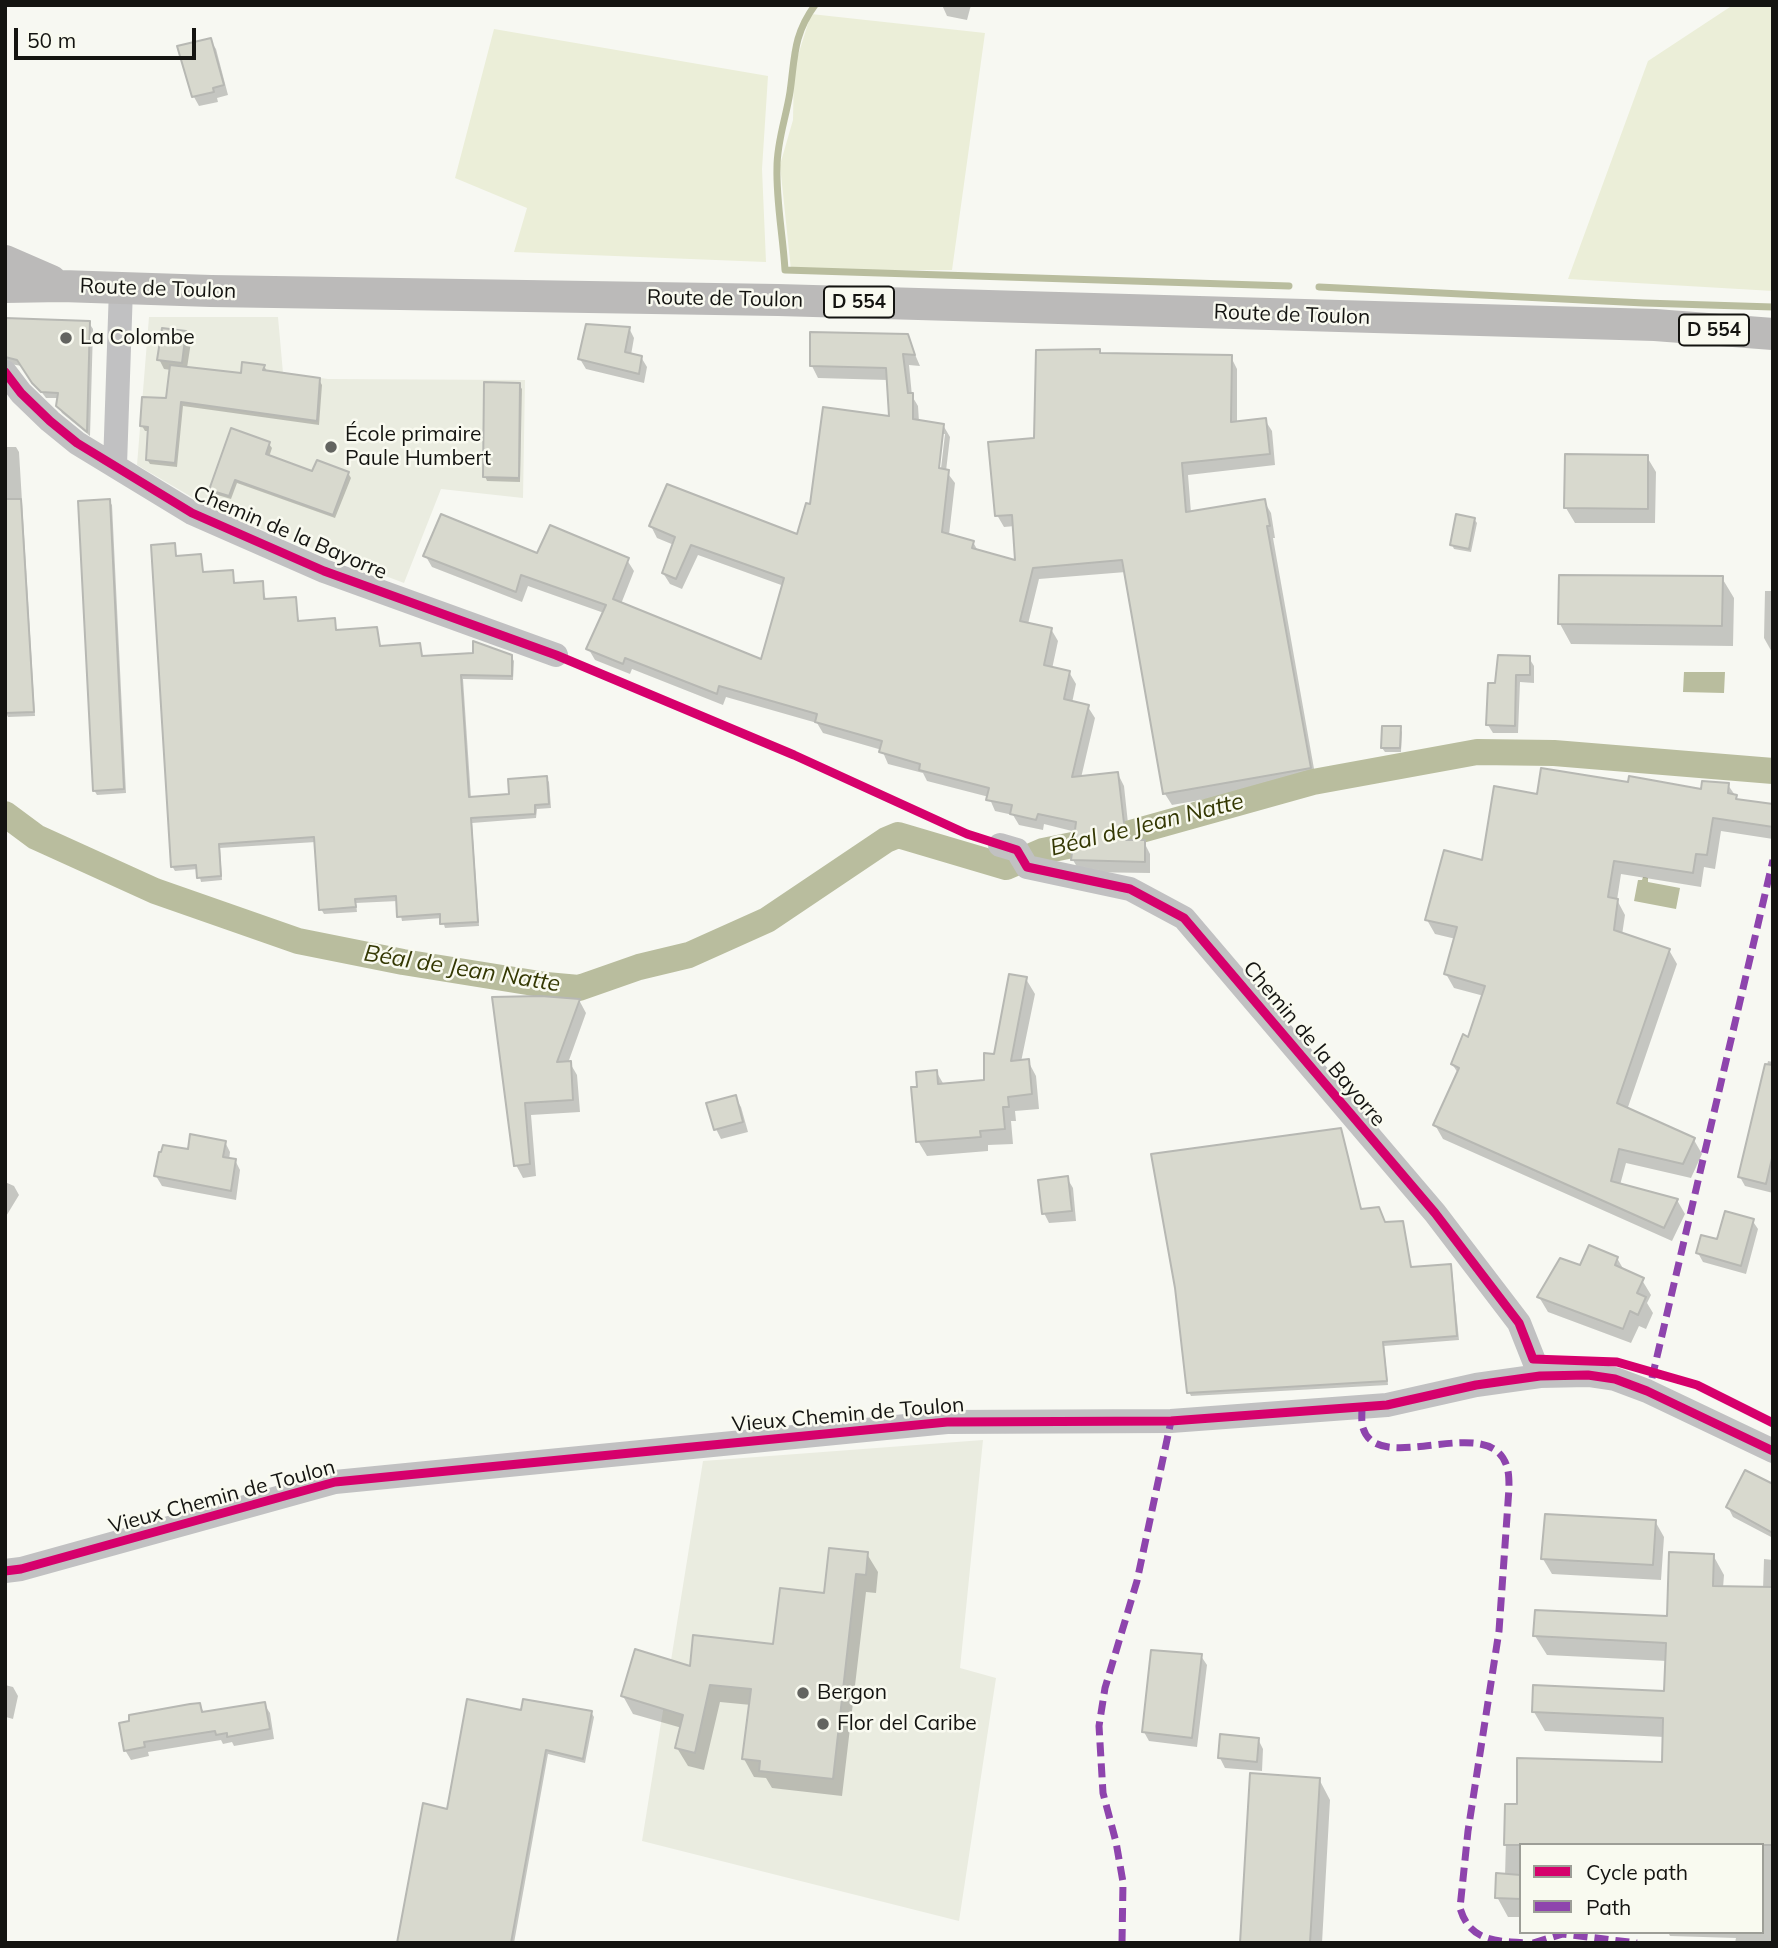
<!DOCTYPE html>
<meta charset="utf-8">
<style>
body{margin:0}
#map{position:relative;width:1778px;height:1948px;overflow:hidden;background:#f7f8f2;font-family:Mulish,sans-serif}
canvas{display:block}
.frame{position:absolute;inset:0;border:7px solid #141411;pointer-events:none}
.legend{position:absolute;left:1519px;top:1843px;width:245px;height:91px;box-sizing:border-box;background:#f9faf0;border:2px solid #9d9e97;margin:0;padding:9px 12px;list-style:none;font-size:21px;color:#141411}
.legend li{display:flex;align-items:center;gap:14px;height:35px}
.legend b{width:35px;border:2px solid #9d9e97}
.scale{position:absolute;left:14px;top:28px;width:182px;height:32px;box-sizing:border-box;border:4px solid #141411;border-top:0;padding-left:9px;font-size:21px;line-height:24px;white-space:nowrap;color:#141411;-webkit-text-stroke:5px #f9faf0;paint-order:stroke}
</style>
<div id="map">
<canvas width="1778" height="1948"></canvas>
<div class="frame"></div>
<ul class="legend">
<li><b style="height:9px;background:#d6006c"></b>Cycle path</li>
<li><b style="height:9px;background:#8e44ad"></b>Path</li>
</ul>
<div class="scale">50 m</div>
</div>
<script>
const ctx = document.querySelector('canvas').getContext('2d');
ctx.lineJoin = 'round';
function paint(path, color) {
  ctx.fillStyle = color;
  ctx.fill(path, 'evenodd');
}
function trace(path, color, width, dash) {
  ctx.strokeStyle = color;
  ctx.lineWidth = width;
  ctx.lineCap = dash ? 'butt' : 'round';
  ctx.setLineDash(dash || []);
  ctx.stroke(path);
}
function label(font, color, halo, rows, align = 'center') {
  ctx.font = font + ' Mulish,sans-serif';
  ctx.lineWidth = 5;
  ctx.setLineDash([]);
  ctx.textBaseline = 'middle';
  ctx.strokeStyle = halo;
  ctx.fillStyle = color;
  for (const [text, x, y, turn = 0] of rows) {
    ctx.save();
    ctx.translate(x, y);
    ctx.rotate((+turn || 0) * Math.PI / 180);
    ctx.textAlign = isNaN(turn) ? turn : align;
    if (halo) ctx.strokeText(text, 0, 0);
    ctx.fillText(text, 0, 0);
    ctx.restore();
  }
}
paint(new Path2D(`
 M149,317H278L283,373L328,379L525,380L523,498L441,489L404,583L219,513L137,465Z
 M983,1440L960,1668L996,1678L959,1921L642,1841L703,1461Z`), '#eaece0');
paint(new Path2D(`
 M1733,5H1773V291L1568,279L1648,61Z
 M811,14L985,33L952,270H791L780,165L793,120L794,68Z
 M494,29L768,76L762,169L766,262L514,252L527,208L455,178Z`), '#ebeed8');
paint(new Path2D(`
 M1684,672H1725L1724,693L1683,692Z
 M1643,877L1648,878V882L1680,888L1676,909L1634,901L1638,880H1642Z`), '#b9bd9e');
paint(new Path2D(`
 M942,5H971L967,20L947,16Z
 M210,40L216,49L228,95L217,98L218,102L199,106L194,97L180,48Z
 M5,320L89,323L93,329L90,436L62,413L58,406L59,398H46L22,366L10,364L6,360Z
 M629,328L634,338L631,355L641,357L647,367L644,383L586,369L580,359Z
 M185,332L191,342L187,368L243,375L264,366L267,371L319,380L322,385L319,425L183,406L177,467L150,464L147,459L150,431H145L142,426L168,400L171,370L164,369L159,359Z
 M907,336L920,366L909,365L912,396L918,406L919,422L943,425L950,437L946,471L955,483L949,535L973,542L978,551L1017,562L1015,526L1004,527L997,515L1035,439L1101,355L1231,357L1237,369V423L1265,420L1272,431L1275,465L1188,475L1191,513L1264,501L1271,513L1275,538H1273L1316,780L1172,805L1165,794L1126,572L1039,579L1028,624L1051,629L1058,641L1052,669L1069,672L1076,684L1072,703L1088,707L1095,718L1081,778L1118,774L1124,786L1130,842H1144L1150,854V873L1080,872L1073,860L1076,832L1044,824L1043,830L1019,825L1013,815L995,811L989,797L927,781L923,773L888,764L882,750L823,733L817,723L726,697L723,705L632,669L630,674L595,660L588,648L604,613L528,586L522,602L432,567L425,555H538L627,560L634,571L621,604L763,661L784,586L698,555L682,589L670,584L663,573L674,545L657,538L651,526L798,536L812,506L890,418L888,380L818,378L812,366ZM941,434H945L940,477H936Z
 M519,385L522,389L520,482L487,481L485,476Z
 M269,444L272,448L269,457L313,473H348L351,478L335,518L237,483L231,499L214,494L211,489Z
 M5,447H16L19,452L35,716L8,717L6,713Z
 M1647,457L1656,472L1655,523H1575L1566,508Z
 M109,501L112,505L126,793L97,795L94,790Z
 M1474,519L1477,523L1471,552L1454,549L1452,545Z
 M174,545L177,557L200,556L204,574L232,572L235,585L262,583L266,600L295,599L299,622L334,620L337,631L376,629L381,647L419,645L423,658L511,656L514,661L513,680L463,679L471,798L511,795L546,778L549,782L551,808L537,809L536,818L472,823L479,926L445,928L442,918L402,921L398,901L356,903L357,912L324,914L321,909L316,842L220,848L222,880L201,882L198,869L175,871L172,866Z
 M1722,578L1734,598L1733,646L1571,644L1560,624Z
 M1765,591H1773V654L1764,638Z
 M1529,658L1534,666V683L1520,682L1518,733H1493L1488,725L1497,685Z
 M1400,728L1402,732L1401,752H1385L1382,748Z
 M1630,784L1703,791L1728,785L1739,801L1773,806V839L1721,831L1715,869L1704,867L1701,887L1621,874L1617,900L1625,915L1622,935L1669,950L1677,964L1627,1110L1694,1140L1702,1154L1691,1178L1626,1163L1620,1185L1677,1200L1685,1214L1672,1241L1443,1139L1435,1125L1458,1073L1452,1064L1469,1039L1484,996L1454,988L1446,974L1456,939L1435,934L1427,920L1483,862L1539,796Z
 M1026,979L1035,994L1021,1062L1028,1061L1036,1076L1039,1109L1015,1111L1016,1121H1011L1013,1144L988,1145V1151L927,1156L918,1141L919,1088L936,1071L944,1085L985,1082Z
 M494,998L579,1000L586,1013L568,1063H570L577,1075L580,1112L531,1115L536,1176L523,1178L516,1165Z
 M1768,1061L1773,1062V1193L1745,1186L1740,1177Z
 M735,1097L741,1107L748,1132L721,1139L716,1129Z
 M1340,1130L1362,1210L1385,1223H1402L1412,1269L1450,1266L1452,1270L1459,1340L1384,1346L1388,1385L1191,1396L1189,1392Z
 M225,1142L230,1152L229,1160H235L240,1170L236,1200L162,1186L156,1176Z
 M1067,1178L1073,1188L1076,1221L1049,1223L1044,1213Z
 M5,1182L14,1186L19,1195L5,1218Z
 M1752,1220L1758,1229L1746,1274L1703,1262L1698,1253Z
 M1617,1258L1625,1272L1642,1280L1651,1295L1647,1303L1653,1313L1646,1329L1639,1326L1631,1343L1548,1312L1539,1297L1581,1267Z
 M1773,1486V1538L1733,1517L1728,1507Z
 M1655,1521L1664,1537L1661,1580L1552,1574L1543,1559Z
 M867,1554L878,1572L876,1593L866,1592L842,1796L772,1788L766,1778L754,1777L744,1759L751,1705L720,1702L704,1770L688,1766L677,1748L682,1728L633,1714L623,1696L691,1668L775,1646Z
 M1713,1555L1724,1575L1723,1588L1763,1589L1764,1559L1773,1560V1943H1735L1736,1938L1670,1936L1668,1932H1762V1845H1521V1917H1508L1497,1897L1505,1876L1507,1806H1518L1663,1764L1664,1737L1545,1731L1534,1712L1666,1693L1667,1661L1547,1655L1535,1636L1669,1618Z
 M1201,1656L1207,1665L1197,1747L1149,1741L1144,1732Z
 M5,1685L13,1687L18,1696L13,1719L6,1717L5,1722Z
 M264,1704L270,1713L274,1739L234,1746L232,1742L223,1744L221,1740L148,1752L149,1756L131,1760L125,1750L131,1722L200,1705L204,1713Z
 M523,1712H591L594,1717L585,1763L548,1754L514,1943H399L449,1811Z
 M1258,1739L1263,1749L1262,1771L1225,1768L1220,1758Z
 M1319,1779L1330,1800L1322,1943H1241Z`), '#0003');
trace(new Path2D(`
 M815,5C793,35 795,57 790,92C786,118 777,141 777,167C776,201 783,236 785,270L1289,286
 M1319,287L1644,303L1773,307`), '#b9bd9e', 7);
trace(new Path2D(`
 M5,814L36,837L155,891L298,941L403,962L546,985L579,988L639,967L689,955L767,920L886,840L898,835L1006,867L1043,851L1127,834L1313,782L1477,752L1554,753L1773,771`), '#b9bd9e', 26);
const building = new Path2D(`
 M211,38L224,85L213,88L214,92L192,97L177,46Z
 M5,318L90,321L87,432L56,406L58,393L41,392L32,383L17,360L5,357Z
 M586,324L630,327L625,352L642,356L639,374L578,359Z
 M162,328L186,331L182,363L157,360Z
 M810,332L908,334L915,355L903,354L908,393H913V419L944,424L939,468L949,470L942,532L974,541L972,548L1015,560L1012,515L995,516L988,442L1034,438L1036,350L1100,349V353L1232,355L1231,422L1266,418L1270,454L1182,463L1186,512L1265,499L1270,526H1267L1311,768L1163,794L1122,560L1033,568L1020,621L1052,628L1044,665L1070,671L1064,699L1089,705L1072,777L1118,772L1126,840H1145V862L1071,860L1076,822L1038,814L1036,820L1010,814L1012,805L986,800L989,788L919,770L920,764L879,752L882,741L815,722L817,714L719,686L717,694L625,658L623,664L586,649L606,605L521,575L516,592L423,556L441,514L537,553L550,525L629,558L613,599L761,659L784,578L691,545L676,579L662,573L675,537L649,526L667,484L797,534L806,503L810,504L823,407L889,416L886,368L810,366Z
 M242,362L265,365L263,370L320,378L317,421L181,402L175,463L146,460L148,427L140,426L142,397L166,398L170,365L241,373Z
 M484,382L520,383L519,478L483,477Z
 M231,428L270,442L266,454L312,471L317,460L349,472L333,515L235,480L229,496L209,490Z
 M1565,454L1648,455V509L1564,508Z
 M5,499H21L34,712L5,713Z
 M110,499L124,789L93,791L78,501Z
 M1456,514L1475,518L1469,549L1450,545Z
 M175,543L176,556L201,554L203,572L233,570L234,583L263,581L264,599L296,597L298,621L335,618L336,630L377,627L380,646L420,643L422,656L473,653V641L512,655V676L461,675L469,797L509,794L508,779L547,776L549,804L535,805V814L471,818L478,922L440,924V914L397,917L396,896L355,899L356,907L319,910L314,837L219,844L221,876L197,878L196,865L171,867L151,545Z
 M1559,575L1723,576L1722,626L1558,624Z
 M1498,655L1530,656V675H1516L1515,726L1486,725L1488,683H1495Z
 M1382,726H1401L1400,748H1381Z
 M1541,768L1628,782L1629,776L1701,789L1702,781L1729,783L1728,793L1737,795L1736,799L1773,804V827L1713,818L1707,855L1696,854L1693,873L1614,861L1608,897L1618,899L1614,930L1670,949L1617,1103L1695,1138L1683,1164L1619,1149L1611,1181L1678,1199L1664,1228L1433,1125L1459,1068L1451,1064L1463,1034L1468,1037L1485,986L1444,974L1457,927L1425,920L1444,850L1482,860L1494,786L1537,794Z
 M1009,974L1027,977L1011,1061L1029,1059L1032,1094L1008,1097L1009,1107H1003L1005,1129L980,1131L981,1137L916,1142L911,1087H917L916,1072L937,1070L938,1084L984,1080V1053L994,1054Z
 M541,996L580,999L557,1062L571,1061L573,1100L525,1103L530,1164L514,1166L492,997Z
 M1765,1064L1773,1065V1154L1766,1184L1738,1177Z
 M736,1095L743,1122L714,1130L706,1103Z
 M1341,1128L1361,1209L1379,1207L1385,1222L1403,1221L1411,1267L1451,1264L1457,1336L1383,1342L1387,1381L1187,1393L1175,1288L1151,1154Z
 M190,1134L226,1141L223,1157L236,1159L231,1191L154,1176L159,1152H161L163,1145L188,1149Z
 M1068,1176L1072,1211L1042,1214L1038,1180Z
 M1725,1211L1754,1219L1741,1266L1696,1253L1701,1235L1717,1239Z
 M1589,1245L1618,1257L1615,1265L1644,1278L1637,1293L1646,1297L1638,1315L1630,1311L1623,1329L1537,1297L1560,1258L1580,1265Z
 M1745,1470L1773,1484V1533L1726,1507Z
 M1545,1514L1656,1520L1653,1565L1541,1559Z
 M829,1548L868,1552L866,1575L856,1574L833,1779L759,1771L760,1761L742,1759L751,1689L710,1685L695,1753L675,1748L683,1715L621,1696L635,1649L690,1666L693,1635L773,1644L780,1588L824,1593Z
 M1669,1552L1714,1554L1713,1586L1773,1587V1845H1504L1505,1804H1517V1758L1662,1762L1663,1718L1532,1712L1533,1685L1664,1691L1666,1643L1533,1636L1535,1610L1667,1616Z
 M1151,1650L1202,1654L1192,1738L1142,1732Z
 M467,1699L521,1710L523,1699L592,1711L583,1759L546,1750L511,1943H397L423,1803L447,1809Z
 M265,1702L270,1729L227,1737V1733L216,1735L215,1731L144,1742L145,1747L124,1751L119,1723L129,1721V1715L190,1704L200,1703L202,1712Z
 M1220,1734L1259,1738L1257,1762L1218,1758Z
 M1250,1773L1320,1778L1310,1943H1240Z
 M1496,1873L1521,1875V1899L1495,1898Z`);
paint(building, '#d8d9ce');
trace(building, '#b7b8b3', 2);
trace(new Path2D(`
 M5,372L21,393L50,421L77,443L192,513L324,571L556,655
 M115,465L121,288
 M1000,845L1017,850L1027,867L1130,889L1184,918L1435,1213L1519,1323L1540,1376
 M5,1571L21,1569L335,1482L947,1422L1171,1421L1387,1405L1476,1385L1540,1376L1588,1375L1615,1379L1647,1391L1773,1451`), '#c1c1c2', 24);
trace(new Path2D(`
 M5,261L51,281
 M5,287L62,286L211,291L778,300L1655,325L1773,334`), '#bbbab9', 32);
trace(new Path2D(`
 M1652,1378L1773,860
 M1362,1407C1362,1413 1361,1422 1363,1428C1378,1478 1491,1410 1507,1467C1509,1473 1509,1482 1509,1488L1499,1631L1468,1831L1460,1908C1470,1943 1498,1941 1528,1943
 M1122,1943L1123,1882L1116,1842L1103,1793L1099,1726L1105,1688L1137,1581L1171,1421
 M1533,1943L1563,1934L1637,1943`), '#8e44ad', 7, [14, 7]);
trace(new Path2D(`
 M5,372L21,393L50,421L77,443L192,513L324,571L556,655L794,755L967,834L1017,850L1027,867L1130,889L1184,918L1435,1213L1519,1323L1533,1359L1617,1362L1697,1385L1773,1423
 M5,1571L21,1569L335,1482L947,1422L1171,1421L1387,1405L1476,1385L1540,1376L1588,1375L1615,1379L1647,1391L1773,1451`), '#d6006c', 9);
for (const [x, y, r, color] of [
 [66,338,7,"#636460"],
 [331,447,7,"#636460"],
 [803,1693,7,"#636460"],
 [823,1724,7,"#636460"]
]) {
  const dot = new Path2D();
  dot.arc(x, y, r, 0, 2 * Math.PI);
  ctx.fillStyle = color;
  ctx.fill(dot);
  trace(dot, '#f9faf0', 2.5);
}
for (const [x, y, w] of [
 [859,302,70],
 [1714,330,70]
]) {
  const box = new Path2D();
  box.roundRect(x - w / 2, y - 15.5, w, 31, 5);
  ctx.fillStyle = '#f9faf0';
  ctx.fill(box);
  trace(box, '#141411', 2);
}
label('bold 19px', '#141411', null, [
 ["D 554",859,302],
 ["D 554",1714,330]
]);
label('21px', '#141411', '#f9faf0', [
 ["Route de Toulon",158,289,2],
 ["Route de Toulon",725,299,1],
 ["Route de Toulon",1292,315,2],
 ["Chemin de la Bayorre",290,533,23],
 ["Chemin de la Bayorre",1314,1044,50],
 ["Vieux Chemin de Toulon",848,1415,-5],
 ["Vieux Chemin de Toulon",222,1497,-15]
]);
label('21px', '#141411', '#f9faf0', [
 ["La Colombe",80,338],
 ["École primaire",345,435],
 ["Paule Humbert",345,459],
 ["Bergon",817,1693],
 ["Flor del Caribe",837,1724]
], 'left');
label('italic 23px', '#343803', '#f9faf0', [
 ["Béal de Jean Natte",1147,825,-14],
 ["Béal de Jean Natte",462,969,9]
]);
</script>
